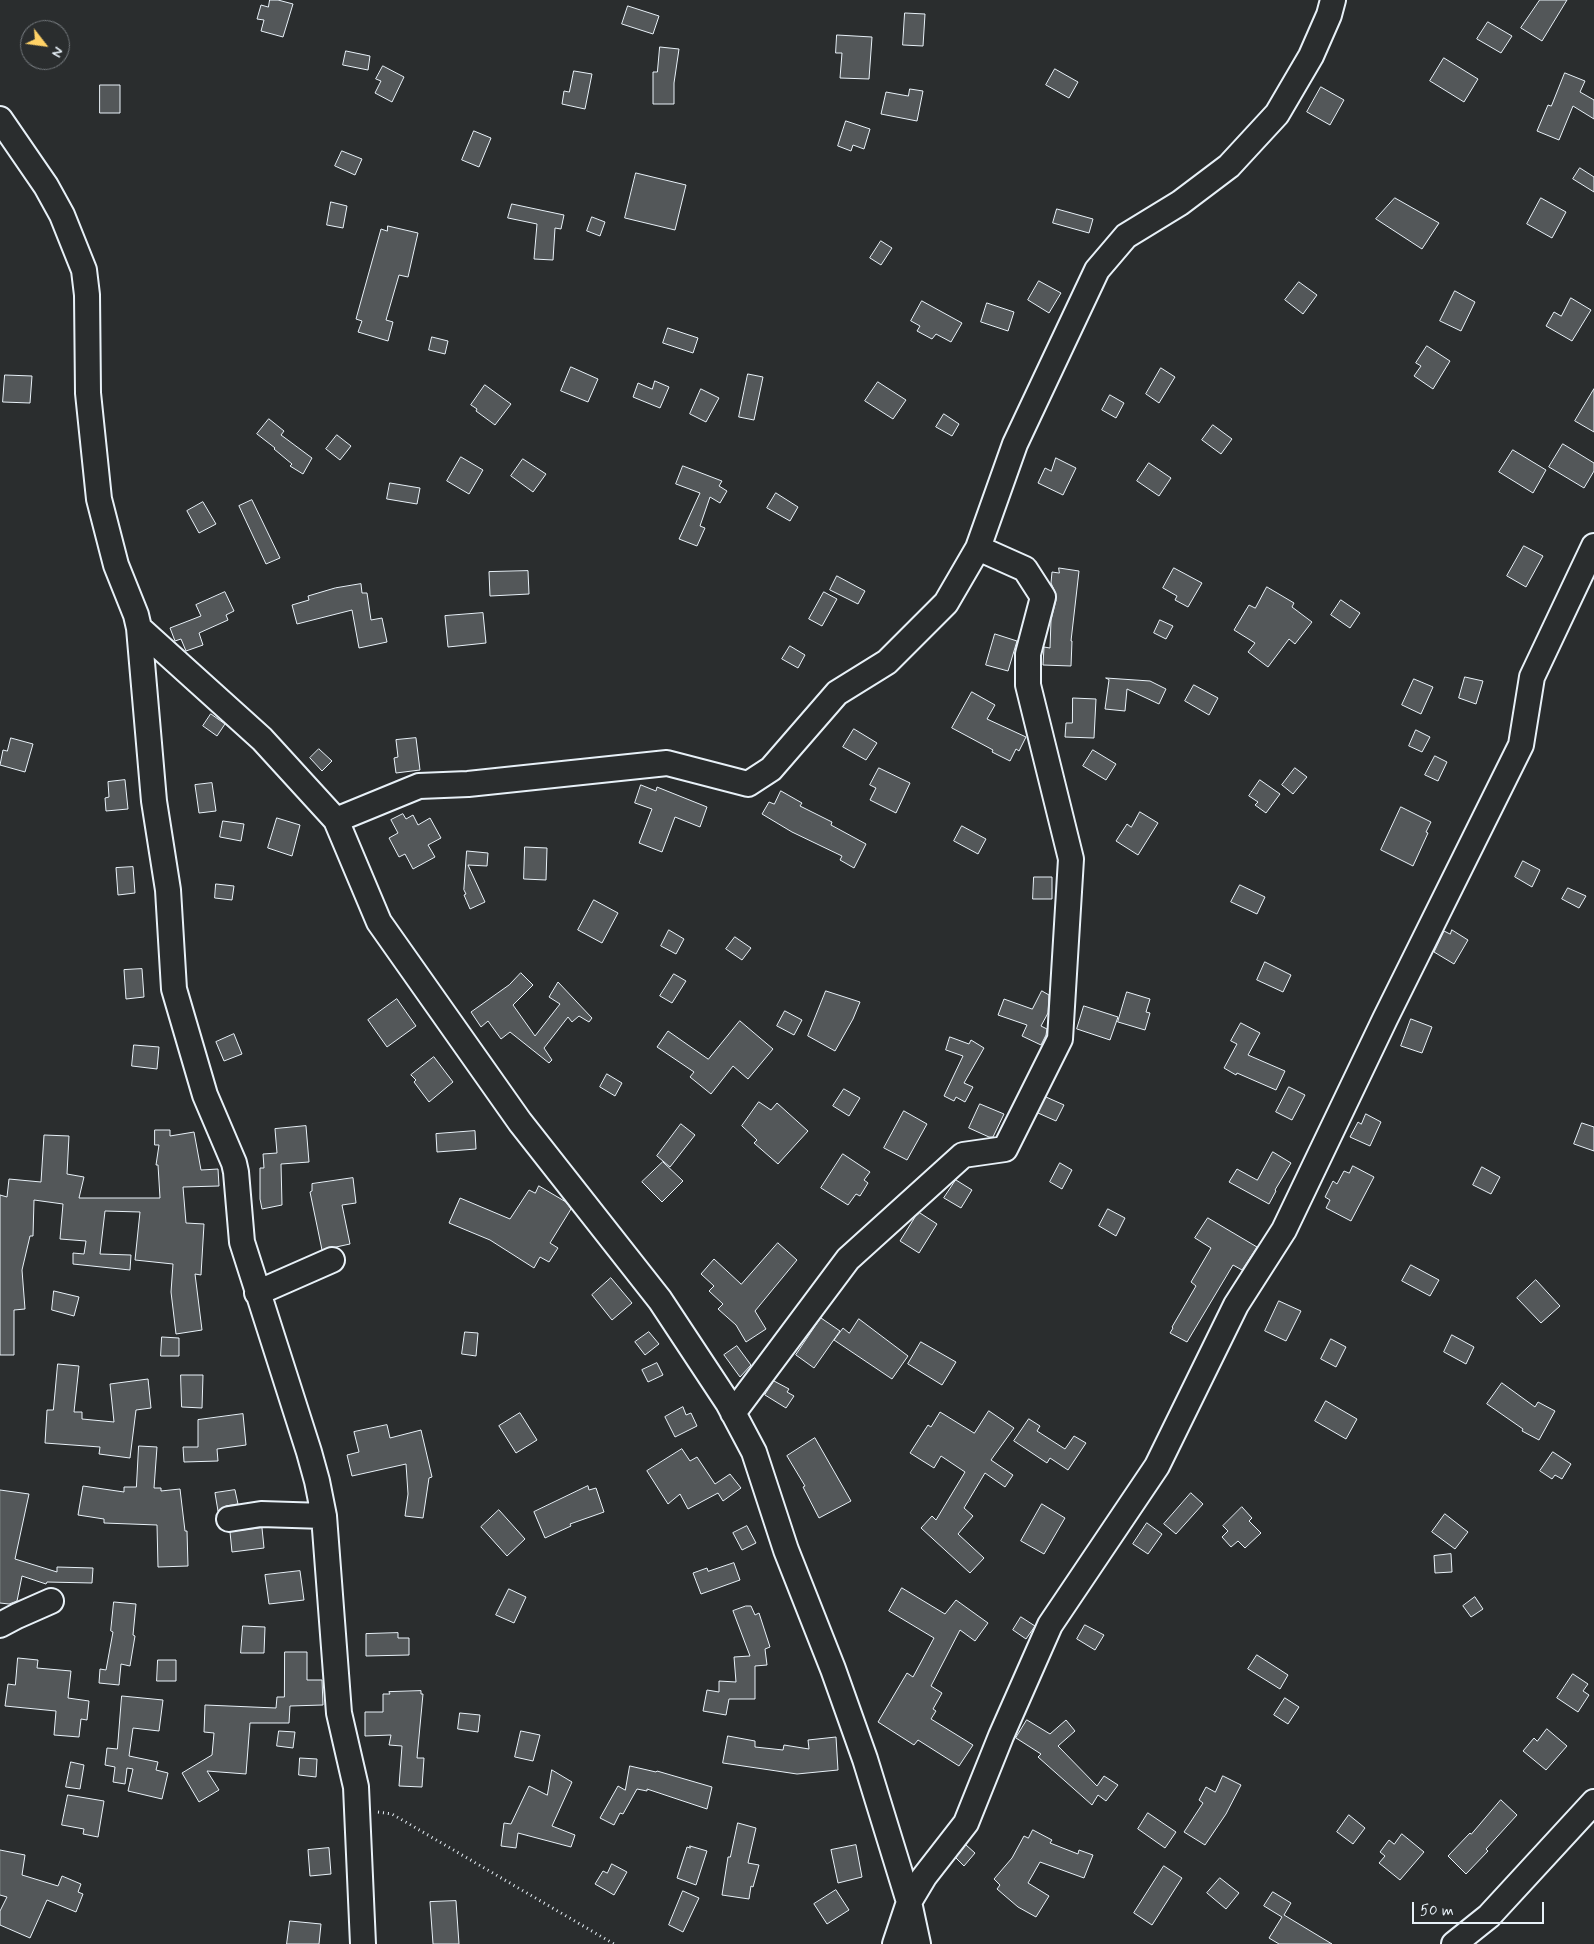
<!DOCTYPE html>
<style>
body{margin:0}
#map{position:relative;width:1594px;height:1944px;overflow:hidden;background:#2a2d2e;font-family:Mynerve,sans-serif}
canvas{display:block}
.north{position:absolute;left:20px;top:20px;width:50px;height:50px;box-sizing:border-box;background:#2a2d2e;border:1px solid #767b7f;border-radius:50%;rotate:120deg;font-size:14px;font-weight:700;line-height:20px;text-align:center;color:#e8f1f8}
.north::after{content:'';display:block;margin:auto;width:18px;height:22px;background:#ffd166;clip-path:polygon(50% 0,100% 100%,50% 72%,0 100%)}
.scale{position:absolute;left:1412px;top:1902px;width:132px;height:22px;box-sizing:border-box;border:2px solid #e8f1f8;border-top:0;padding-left:6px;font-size:15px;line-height:18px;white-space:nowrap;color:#e8f1f8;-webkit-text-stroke:4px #2a2d2e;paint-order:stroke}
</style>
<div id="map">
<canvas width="1594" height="1944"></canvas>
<div class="north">N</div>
<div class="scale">50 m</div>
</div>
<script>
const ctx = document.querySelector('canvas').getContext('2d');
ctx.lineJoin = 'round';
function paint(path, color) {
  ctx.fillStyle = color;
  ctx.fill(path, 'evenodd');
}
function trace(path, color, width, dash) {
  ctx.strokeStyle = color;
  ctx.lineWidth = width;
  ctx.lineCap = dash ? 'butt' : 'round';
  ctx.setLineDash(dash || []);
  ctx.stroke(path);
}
const building = new Path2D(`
 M270,0H278L293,4L283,37L261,31L264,20L257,19L261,5L268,7Z
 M1540,0H1567L1542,41L1521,28Z
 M628,6L659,16L653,34L622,24Z
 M905,13L925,14L923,46L903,45Z
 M1488,22L1512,36L1501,53L1477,39Z
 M837,35L872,37L869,79L840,78L842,53H836Z
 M660,47L679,49L674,83V104H653V72H657Z
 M346,51L370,56L368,70L343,65Z
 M1444,58L1478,79L1464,102L1430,81Z
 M383,66L404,77L392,102L375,93L381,81L376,79Z
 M1055,69L1078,82L1069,98L1046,85Z
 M574,71L592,74L585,109L562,104L564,91L569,92Z
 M1565,73L1585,81L1580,92L1594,100V119L1573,106L1559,140L1537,131L1548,105L1551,106Z
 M100,85H120V113H100Z
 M1321,87L1344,100L1330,125L1307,112Z
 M910,89L923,91L917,121L881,114L886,92L908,96Z
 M846,121L870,129L864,149L853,145L851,151L838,146Z
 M474,131L491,138L479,167L462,160Z
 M342,151L362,159L355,175L335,166Z
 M1580,168L1594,177V192L1573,179Z
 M636,173L686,185L675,230L625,218Z
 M1395,198L1439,223L1422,249L1376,219Z
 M1541,198L1566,212L1552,238L1527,224Z
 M331,202L347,206L343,228L327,225Z
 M512,204L564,215L561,229L555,228L553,260L534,259L537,224L508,218Z
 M1057,209L1093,219L1089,233L1053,223Z
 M592,217L605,222L600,236L587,231Z
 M388,226L418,233L408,277L399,275L386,320L393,322L388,341L358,332L362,321L356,319L381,229L387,231Z
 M881,241L892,248L881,265L870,258Z
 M1039,281L1061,293L1049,313L1028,300Z
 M1299,282L1317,295L1303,314L1285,300Z
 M1455,291L1475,302L1461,331L1440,321Z
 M1571,298L1591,310L1572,341L1546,326L1554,312L1561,316Z
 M922,301L962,323L951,342L936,334L932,339L917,331L920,326L911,321Z
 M987,303L1014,312L1008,331L981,322Z
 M668,328L698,338L693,353L663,343Z
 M432,337L448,341L445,354L429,350Z
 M1427,346L1450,361L1433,389L1414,376L1421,366L1416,363Z
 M571,367L598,379L588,402L561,391Z
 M1161,368L1175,377L1159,403L1146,394Z
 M748,374L763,377L754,420L739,417Z
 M5,375L32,376L30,403L3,402Z
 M655,381L669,387L660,408L633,397L638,383L652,389Z
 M878,382L906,400L893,419L865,401Z
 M485,385L511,404L495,425L476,411L477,409L471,405Z
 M701,389L719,398L706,422L690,414Z
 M1594,389V432L1575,421Z
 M1110,395L1124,403L1116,418L1102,410Z
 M944,414L959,424L952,436L936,427Z
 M269,419L284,431L281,435L312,458L303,474L290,466L292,464L274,449L275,448L257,434Z
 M1213,425L1232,439L1221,454L1202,440Z
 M337,435L351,446L340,460L326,449Z
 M1563,444L1594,463V471L1584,488L1549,467Z
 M1513,450L1546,470L1533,493L1499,472Z
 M461,457L483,470L469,494L447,481Z
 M1056,458L1076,468L1063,495L1038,483L1045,468L1051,471Z
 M523,459L546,474L533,492L511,476Z
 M1149,463L1171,478L1159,496L1137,481Z
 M683,466L722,481L719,486L727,491L720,503L710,497L700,526L705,528L697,546L679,539L700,493L676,484Z
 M390,483L420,488L417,504L387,499Z
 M776,493L798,507L790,521L767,508Z
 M252,500L280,558L266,564L239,506Z
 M203,502L216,524L199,533L187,511Z
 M1524,546L1543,556L1526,587L1507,576Z
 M1059,568L1079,571L1071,641H1072L1071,666L1043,665L1044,647L1050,648L1051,620L1056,600V594L1051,583L1052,572L1059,573Z
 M1174,568L1202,583L1188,607L1175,600L1177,596L1163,588Z
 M528,571L529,594L490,596L489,572Z
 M837,576L865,591L858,604L830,590Z
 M361,584L362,593H367L371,620L382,618L387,642L359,648L352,610L297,624L292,605L309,600L308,596L335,588Z
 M1267,587L1294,603L1292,607L1312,622L1295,644L1289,639L1268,667L1248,652L1255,643L1234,630L1249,605L1255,608Z
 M225,592L234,611L226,615L228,620L199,633L203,645L186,651L181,639L175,641L170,628L201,616L196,605Z
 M824,592L837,599L822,626L809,619Z
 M1341,600L1360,613L1350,628L1331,615Z
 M483,613L486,643L448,647L445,616Z
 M1160,620L1173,626L1166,639L1154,633Z
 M995,634L1017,641L1008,671L986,665Z
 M790,646L805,655L798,668L782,659Z
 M1465,677L1483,681L1476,704L1459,698Z
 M1106,678L1150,681L1166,689L1159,704L1127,689L1125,711L1105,709L1109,680Z
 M1414,679L1433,687L1421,714L1402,705Z
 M1194,685L1218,698L1209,715L1185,701Z
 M972,692L995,705L987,719L1026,737L1019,751L1016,749L1010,761L992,752L993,750L952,728Z
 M1073,698L1096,699L1094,738L1065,737L1066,723H1072Z
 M211,714L225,724L217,736L203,726Z
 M854,729L877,743L866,760L843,747Z
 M1416,730L1430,737L1422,752L1409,746Z
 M11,738L33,744L25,772L0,765L3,750L7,751Z
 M416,738L420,770L396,773L394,758L398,757L396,740Z
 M319,749L332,761L322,771L310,758Z
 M1093,750L1116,764L1106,780L1083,766Z
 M1435,756L1447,762L1438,781L1425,775Z
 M879,768L910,783L896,813L870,800L876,788L870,785Z
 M1295,768L1307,777L1293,794L1282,785Z
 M125,780L128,809L106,811L105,798L109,797L108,782Z
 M1260,780L1280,794L1266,813L1255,805L1258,802L1249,796Z
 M212,783L216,811L199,813L195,785Z
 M641,785L656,791L657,787L707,807L700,827L675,817L662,852L639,843L652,809L635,803Z
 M781,791L802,803L800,806L832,822L831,825L866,844L854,868L840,860L842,856L792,832L762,814L769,802L774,804Z
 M1401,807L1431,822L1426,832L1428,833L1413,866L1381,850Z
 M1140,812L1158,823L1138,855L1116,841L1127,824L1131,827Z
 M403,814L406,819L413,815L418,825L430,818L441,838L428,845L435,857L413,869L405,854L399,857L389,838L398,833L391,820Z
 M277,818L300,825L292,856L268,848Z
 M223,821L244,824L241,841L220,837Z
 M962,826L986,839L978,854L954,841Z
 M525,847L547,848L546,880L524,879Z
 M467,851L488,853L487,866L468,865L485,902L470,909L464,895L466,894L464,890Z
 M1523,861L1540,870L1532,887L1515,877Z
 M133,867L135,893L118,895L116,868Z
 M1034,877H1052V899H1033Z
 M216,884L234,886L232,900L215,898Z
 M1240,885L1265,897L1257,914L1231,902Z
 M1568,888L1586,896L1579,908L1562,899Z
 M594,900L618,913L602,943L578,930Z
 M669,930L684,939L676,954L661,946Z
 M1452,930L1468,940L1454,964L1434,952L1444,931L1450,934Z
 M735,937L751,948L742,960L726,949Z
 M1265,962L1291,975L1283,992L1257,980Z
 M142,969L144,997L126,999L124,970Z
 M521,973L533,985L513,1005L535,1036L560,1004L549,997L558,982L592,1018L589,1022L579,1016L572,1022L568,1017L544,1048L552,1060L549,1063L510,1032L501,1039L488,1021L481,1027L471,1012L509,985Z
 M674,974L686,981L672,1003L660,996Z
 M826,991L860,1002L853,1019L835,1051L808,1036Z
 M1042,991L1049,995L1048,1013L1041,1026L1047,1029L1046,1035L1041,1045L1022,1036L1027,1025L998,1015L1004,999L1032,1009Z
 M1127,992L1150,999L1146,1012L1150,1013L1145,1030L1118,1022Z
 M397,999L416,1026L387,1047L368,1020Z
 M1084,1006L1118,1017L1110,1040L1077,1029Z
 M785,1011L802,1020L794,1035L777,1026Z
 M1411,1019L1432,1027L1422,1053L1401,1046Z
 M740,1021L773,1049L748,1079L733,1066L711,1094L690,1077L694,1072L657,1047L668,1031L708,1059Z
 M1241,1023L1260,1033L1248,1055L1285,1071L1276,1090L1237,1073L1236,1075L1224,1068L1237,1044L1231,1041Z
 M234,1034L242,1054L224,1061L216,1042Z
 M950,1037L969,1044L971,1040L984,1048L964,1083L973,1087L965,1102L956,1097L954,1101L944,1096L963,1056L946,1050Z
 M134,1045L159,1047L157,1069L132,1066Z
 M434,1057L453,1082L429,1102L414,1082L416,1080L411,1075Z
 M607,1074L622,1083L615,1096L600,1087Z
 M1289,1087L1305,1095L1292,1120L1276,1112Z
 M844,1089L860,1098L849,1116L833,1106Z
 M1046,1097L1064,1105L1056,1121L1038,1113Z
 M759,1102L771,1110L777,1103L808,1131L778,1164L754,1143L757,1140L742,1126Z
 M980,1104L1004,1114L993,1137H989L969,1128Z
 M904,1111L927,1124L907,1160L884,1148Z
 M1366,1114L1381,1122L1370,1146L1350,1137L1358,1122L1361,1124Z
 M1582,1123L1594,1127V1151L1574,1144Z
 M681,1124L695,1135L670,1167L657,1156Z
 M306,1126L309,1162L281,1164L282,1205L262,1209L260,1199V1168H264L263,1154L277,1153L275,1129Z
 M155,1130H170V1136L194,1132L201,1170L218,1169L219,1186L183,1187L186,1223L204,1224L201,1275L195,1274L202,1330L176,1334L171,1292L173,1264L135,1260L140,1212L105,1211L100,1254L131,1255L130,1270L73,1264V1253L84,1254L86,1241L60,1239L63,1204L34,1200L33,1236H30L22,1270L25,1309L14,1310V1355H0V1195L7,1197L9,1179L41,1182L44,1135L69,1136L67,1174L84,1177L79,1198H160L158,1165H156L159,1145H155Z
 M475,1131L476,1149L437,1152L436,1134Z
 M1273,1152L1291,1163L1275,1190L1276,1191L1269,1204L1229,1182L1237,1169L1257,1180Z
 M843,1154L870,1172L864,1180L868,1183L860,1196L856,1194L848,1205L821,1188Z
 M663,1162L683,1181L662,1202L642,1182Z
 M1060,1163L1072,1170L1062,1189L1050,1182Z
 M1353,1166L1374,1177L1351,1221L1326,1208L1330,1200L1325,1197L1333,1181L1337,1184L1344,1171L1349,1173Z
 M1482,1167L1500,1177L1491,1194L1473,1185Z
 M353,1178L356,1203L342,1205L350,1244L322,1250L310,1192L312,1191V1184Z
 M956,1180L972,1190L961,1208L944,1198Z
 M539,1186L566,1202L571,1209L550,1243L558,1248L549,1262L540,1257L534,1268L490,1240L449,1223L460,1198L510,1219L529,1190L535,1193Z
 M1108,1209L1125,1218L1116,1236L1099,1226Z
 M920,1213L937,1224L919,1253L900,1241L915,1217Z
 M1208,1218L1257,1247L1242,1270L1233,1265L1187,1342L1170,1333L1173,1328L1172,1327L1196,1286L1191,1282L1211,1248L1195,1238Z
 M778,1243L797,1260L755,1311L766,1329L746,1342L736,1325L718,1309L723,1304L709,1291L714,1286L701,1274L714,1259L741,1284Z
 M1411,1265L1439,1280L1430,1296L1402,1281Z
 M611,1278L632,1303L612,1320L592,1295Z
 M1536,1280L1560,1306L1541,1323L1517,1298Z
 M54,1291L79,1297L74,1316L52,1310Z
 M1279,1301L1301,1311L1286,1341L1265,1331Z
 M821,1318L840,1331L814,1368L796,1355Z
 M859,1319L908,1356L892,1379L834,1340L843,1328L849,1333Z
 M465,1332L478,1333L476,1356L462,1354Z
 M649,1332L659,1344L645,1355L635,1342Z
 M1452,1335L1474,1347L1466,1364L1444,1352Z
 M162,1337L179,1338V1356H161Z
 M1331,1339L1346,1347L1336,1367L1321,1359Z
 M921,1342L956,1362L942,1385L908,1364Z
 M737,1346L751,1365L740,1377L724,1355Z
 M657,1363L663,1375L648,1382L642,1370Z
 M58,1364L79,1366L74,1412H82V1419L114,1422L110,1384L148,1379L151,1408L136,1410L130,1458L99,1454L100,1447L45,1443L47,1410H53Z
 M181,1375H203L202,1408L182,1407Z
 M774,1381L789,1389L787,1392L794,1396L786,1408L765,1395Z
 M1502,1383L1535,1407L1538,1402L1555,1411L1539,1440L1522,1431L1523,1429L1487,1404Z
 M1326,1401L1357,1419L1346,1439L1315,1421Z
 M683,1407L686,1415L691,1413L697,1426L675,1437L665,1417Z
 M989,1411L1014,1428L991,1460L1013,1475L1005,1487L985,1473L964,1508L973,1516L958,1534L984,1558L970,1573L921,1528L932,1516L936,1520L965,1472L941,1456L934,1468L910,1453L928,1425L931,1427L940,1412L974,1433Z
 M520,1413L537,1440L516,1453L499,1426Z
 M243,1414L246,1445L217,1449L218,1461L184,1462L183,1447H198V1420Z
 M1029,1419L1040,1426L1037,1431L1065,1449L1074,1436L1086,1443L1068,1470L1050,1458L1047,1463L1014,1441Z
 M387,1425L390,1438L421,1430L432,1477L429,1478L423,1518L405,1516L408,1494L406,1464L352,1476L347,1455L359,1452L354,1432Z
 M815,1438L851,1501L819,1518L803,1487L805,1486L787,1456Z
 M139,1446L157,1447L154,1488H161V1491L180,1489L185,1531H187L188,1566L158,1567L157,1525L104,1523V1519L78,1515L83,1486L124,1492V1487H136Z
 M682,1449L690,1461L697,1457L715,1484L730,1474L741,1488L723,1501L718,1493L688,1509L680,1494L668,1504L647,1471Z
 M1553,1452L1571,1464L1562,1479L1555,1475L1552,1479L1540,1471Z
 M588,1486L589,1490L596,1488L604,1512L570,1524L571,1526L545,1538L534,1512Z
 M0,1490L29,1494L15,1559L57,1572V1567L93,1568L92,1583L47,1582L46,1584L22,1576L17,1601L9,1604L0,1603Z
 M235,1490L238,1504L226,1506L218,1511L215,1493Z
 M1191,1493L1203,1504L1176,1534L1164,1524Z
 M1042,1504L1065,1518L1044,1554L1021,1541Z
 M1242,1507L1252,1518L1249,1521L1261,1533L1245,1548L1238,1541L1231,1547L1222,1537L1228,1531L1223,1526Z
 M499,1510L525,1539L507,1556L481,1527Z
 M1445,1514L1468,1532L1455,1549L1432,1532Z
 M1147,1523L1162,1534L1148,1554L1133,1544Z
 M747,1526L756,1543L742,1550L733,1533Z
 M262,1528L264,1548L232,1552L230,1532Z
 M1451,1554L1452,1572L1435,1573L1434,1556Z
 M734,1563L740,1580L701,1594L693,1573L707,1568L708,1571Z
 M300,1571L304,1600L269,1604L265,1575Z
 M902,1588L945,1614L956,1600L988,1623L975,1641L960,1630L931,1686L942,1693L933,1709L936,1711L931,1719L973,1745L959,1766L918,1740L914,1745L878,1722L907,1673L913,1677L934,1638L889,1611Z
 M509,1589L526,1597L514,1623L496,1615Z
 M1475,1597L1483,1609L1471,1617L1463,1606Z
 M114,1602L136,1604L133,1635L135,1636L130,1666L121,1664L119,1685L99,1683L100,1669L106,1670L113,1632L111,1631Z
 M746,1606H751L755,1615L759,1613L770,1647L765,1649L767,1665L755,1666V1699H729L726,1715L703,1711L707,1690L719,1692V1681L736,1682L734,1657L750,1656L733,1611Z
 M1021,1617L1035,1626L1026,1639L1013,1630Z
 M1085,1625L1104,1635L1095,1650L1077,1639Z
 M243,1626L265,1627L264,1653H241Z
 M398,1633V1638H409V1655L366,1656V1634Z
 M285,1652H307V1680H322L323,1705L290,1706L289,1723H250L246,1774L207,1771L219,1790L199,1802L182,1773L212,1755L214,1733L204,1732L205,1705L276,1708L277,1697H284Z
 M1257,1655L1288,1675L1280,1689L1248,1669Z
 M18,1658L38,1660L37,1668L71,1671L68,1698L89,1701L87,1720L81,1719L79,1737L54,1735L56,1711L5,1706L8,1684L15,1685Z
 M158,1660H176V1681H157Z
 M1573,1674L1588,1684L1583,1691L1589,1695L1578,1712L1557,1698Z
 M421,1691V1694H423L417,1758H424L422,1787L399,1786L402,1746L389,1745L391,1735L365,1736V1712H383V1694H390L389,1692Z
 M122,1696L163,1700L159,1731L133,1728L129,1756L158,1762L156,1770L168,1773L162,1799L128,1791L133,1769L127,1768L125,1784L113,1782L115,1767L105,1765L107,1748L117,1749Z
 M1285,1698L1299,1707L1288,1724L1274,1715Z
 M460,1713L480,1715L478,1732L458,1729Z
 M1027,1720L1050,1734L1066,1720L1075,1731L1058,1746L1097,1786L1104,1776L1118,1785L1106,1801L1098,1795L1092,1805L1038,1757L1041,1754L1016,1738Z
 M1547,1729L1567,1746L1546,1770L1523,1751L1534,1738L1537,1741Z
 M279,1731L295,1732L293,1748L277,1746Z
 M521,1731L540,1735L533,1761L515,1757Z
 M728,1736L755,1741V1747L783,1750L784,1745L809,1749L808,1740L836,1737L838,1770L797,1774L723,1763Z
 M300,1758L317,1759L316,1777L299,1775Z
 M71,1762L84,1765L80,1789L66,1787Z
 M630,1766L656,1772L657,1771L712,1787L707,1809L647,1789V1791L637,1789L623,1814L620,1813L614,1825L600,1818L618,1786L625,1790Z
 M552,1770L572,1782L552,1826L575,1835L571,1847L518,1833L516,1848L501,1846L504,1823L511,1824L529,1786L547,1795Z
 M1223,1776L1241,1785L1226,1814L1205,1845L1184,1832L1203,1803L1199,1800L1206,1787L1215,1792Z
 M68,1795L104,1801L98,1837L83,1834L84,1829L62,1825Z
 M1501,1800L1517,1815L1486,1849L1488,1851L1466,1874L1448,1856L1470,1833L1471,1834Z
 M1148,1813L1176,1832L1165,1848L1138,1829Z
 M1349,1815L1365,1828L1353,1844L1337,1832Z
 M738,1823L756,1828L748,1863L759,1865L753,1887L751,1886L749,1899L722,1895L728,1857H730Z
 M1033,1830L1052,1840L1050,1843L1078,1854L1079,1850L1093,1855L1084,1878L1040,1862L1028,1883L1049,1896L1036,1917L1018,1907L997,1889L1000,1885L994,1879L1012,1858L1024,1836L1028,1838Z
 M1402,1834L1424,1852L1400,1880L1379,1863L1385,1856L1380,1852L1389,1840L1394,1844Z
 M856,1845L862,1877L838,1883L831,1850Z
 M966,1845L975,1853L964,1866L956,1858Z
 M690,1846L707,1851L696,1885L677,1878L687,1847L690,1848Z
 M329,1848L331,1874L310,1876L308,1850Z
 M0,1850L25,1855L22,1875L58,1886L62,1876L81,1884L78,1892L83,1894L76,1912L47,1900L30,1938L0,1925V1911L7,1897L0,1895Z
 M612,1864L627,1872L614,1895L595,1884L603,1871L607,1873Z
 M1164,1866L1182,1878L1152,1925L1134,1913Z
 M1220,1878L1239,1893L1226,1909L1207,1893Z
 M836,1890L849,1910L827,1924L814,1904Z
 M683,1891L699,1898L683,1932L669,1925Z
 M1273,1892L1291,1903L1284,1915L1332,1944H1279L1269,1938L1282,1917L1264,1906Z
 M456,1901L459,1944H433L430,1902Z
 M290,1921L321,1924L319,1944H287Z`);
paint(building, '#535759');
trace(building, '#e8f1f8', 1);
const minor = new Path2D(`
 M0,119L46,186L62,215L84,270L87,295L88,393L99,499L116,565L136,615L139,628L154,801L168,890L174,989L205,1095L234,1163L236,1172L242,1242L309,1452L317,1481L324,1516L339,1713L356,1787L363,1944
 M139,628L262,739L336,820L419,786L468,784L667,763L748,784L771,769L837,693L887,662L946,603L978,548L1015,444L1097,270L1126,236L1180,203L1229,166L1277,114L1311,56L1329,15L1333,0
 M336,820L379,922L520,1122L660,1300L728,1403L754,1452L786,1550L833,1669L865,1759L909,1902L918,1944
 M257,1293L332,1260
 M733,1413L848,1259L963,1155L1005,1149L1060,1039L1071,859L1028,685V654L1043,597L1025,569L978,548
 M229,1519L261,1514L324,1516
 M0,1625L17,1616L51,1601
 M895,1944L909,1902L924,1877L966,1823L1001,1736L1050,1625L1157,1466L1236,1305L1284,1230L1385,1019L1521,745L1532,677L1594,546
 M1454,1944L1489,1916L1594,1802`);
trace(minor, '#e8f1f8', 28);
trace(new Path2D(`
 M378,1812L392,1814L614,1944`), '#e8f1f8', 3, [1, 4]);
trace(minor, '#2a2d2e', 24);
</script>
